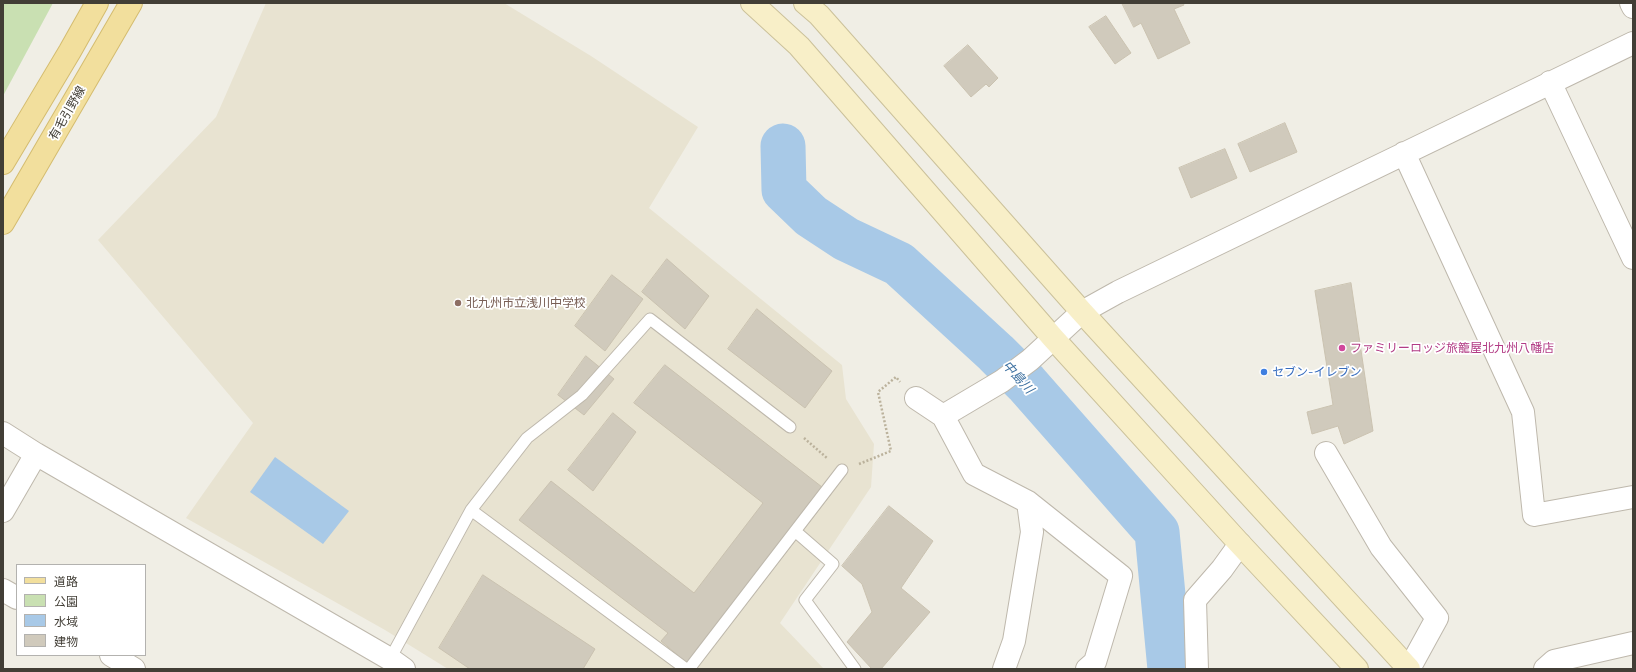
<!DOCTYPE html>
<meta charset="utf-8">
<style>
body{margin:0}
#map{position:relative;width:1636px;height:672px;overflow:hidden;background:#f0eee5;font-family:"Exo 2","Noto Sans JP",sans-serif}
canvas{display:block}
.frame{position:absolute;inset:0;border:4px solid #423e36;pointer-events:none}
.legend{position:absolute;left:16px;top:564px;width:130px;height:92px;box-sizing:border-box;background:#fff;border:1px solid #b3b2af;margin:0;padding:5px 7px;list-style:none;font-size:12px;color:#423e36}
.legend li{display:flex;align-items:center;gap:8px;height:20px}
.legend b{width:20px;border:1px solid #b3b2af}
</style>
<div id="map">
<canvas width="1636" height="672"></canvas>
<div class="frame"></div>
<ul class="legend">
<li><b style="height:5px;background:#f2df9d"></b>道路</li>
<li><b style="height:11px;background:#c9e0b2"></b>公園</li>
<li><b style="height:11px;background:#a8c9e7"></b>水域</li>
<li><b style="height:11px;background:#d0cabc"></b>建物</li>
</ul>
</div>
<script>
const ctx = document.querySelector('canvas').getContext('2d');
ctx.lineJoin = 'round';
function paint(path, color) {
  ctx.fillStyle = color;
  ctx.fill(path, 'evenodd');
}
function trace(path, color, width, dash) {
  ctx.strokeStyle = color;
  ctx.lineWidth = width;
  ctx.lineCap = dash ? 'butt' : 'round';
  ctx.setLineDash(dash || []);
  ctx.stroke(path);
}
function label(font, color, halo, rows, align = 'center') {
  ctx.font = font + ' "Exo 2","Noto Sans JP",sans-serif';
  ctx.lineWidth = 3.5;
  ctx.setLineDash([]);
  ctx.textBaseline = 'middle';
  ctx.strokeStyle = halo;
  ctx.fillStyle = color;
  for (const [text, x, y, turn = 0] of rows) {
    ctx.save();
    ctx.translate(x, y);
    ctx.rotate((+turn || 0) * Math.PI / 180);
    ctx.textAlign = isNaN(turn) ? turn : align;
    if (halo) ctx.strokeText(text, 0, 0);
    ctx.fillText(text, 0, 0);
    ctx.restore();
  }
}
paint(new Path2D(`
 M266,3H504L591,56L698,127L649,208L842,365L846,399L874,444L871,487L780,623L824,669H448L385,630L186,518L253,423L98,240L216,117Z`), '#e8e3d1');
paint(new Path2D(`
 M3,3H53L3,96Z`), '#c9e0b2');
paint(new Path2D(`
 M275,457L349,511L323,544L250,492Z`), '#a8c9e7');
trace(new Path2D(`
 M783,146L784,190L811,216L846,239L899,264L996,353L1026,383L1157,532L1170,669`), '#a8c9e7', 45);
const building = new Path2D(`
 M1122,3H1183L1184,5L1174,9L1190,43L1158,59L1141,23L1134,27Z
 M1106,16L1131,53L1115,64L1089,27Z
 M968,45L998,78L989,87L986,84L971,97L944,66Z
 M1285,123L1297,152L1250,172L1238,144Z
 M1225,149L1237,178L1191,198L1179,168Z
 M667,259L709,296L685,329L642,292Z
 M612,275L643,299L605,351L575,326Z
 M1351,283L1373,431L1344,444L1338,426L1312,434L1307,412L1333,405L1315,291Z
 M757,309L832,371L805,408L728,349Z
 M586,356L614,379L584,415L558,395Z
 M665,365L831,494L696,669H694L661,641L668,633L519,520L551,481L694,593L763,503L634,403Z
 M613,413L636,432L593,491L568,470Z
 M889,506L933,541L901,588L930,612L881,669H872L847,642L872,612L862,584L842,566Z
 M483,575L595,649L583,669H470L439,648Z`);
paint(building, '#d0cabc');
trace(building, '#cac2b0', 1);
const lane = new Path2D(`
 M471,510L686,669
 M795,531L833,564L805,600L855,669
 M390,659L471,510L527,438L582,395L650,319L790,427
 M689,669L842,470`);
const street = new Path2D(`
 M1631,3L1633,7
 M1550,82L1633,258
 M1404,153L1523,412L1534,515L1633,497
 M916,398L943,416L1002,381L1030,360L1082,312L1118,292L1633,43
 M943,416L974,474L1028,502L1121,576L1095,662L1087,669
 M3,433L36,454L390,659L404,669
 M1326,453L1381,547L1437,618L1409,669
 M3,511L36,454
 M3,590L17,598
 M111,655L134,669
 M1004,669L1014,641L1032,532L1028,502
 M1197,669L1195,600L1222,569L1240,544
 M1545,669L1554,661L1633,643`);
const secondary = new Path2D(`
 M752,3L799,46L1053,338L1240,544L1357,669
 M805,3L819,15L1082,312L1409,669`);
const primary = new Path2D(`
 M3,163L70,51L97,3
 M3,223L131,3`);
trace(lane, '#beb8ac', 13);
trace(street, '#beb8ac', 24);
trace(secondary, '#cbc19a', 24);
trace(primary, '#d4bc6f', 24);
trace(new Path2D(`
 M804,438L827,458
 M859,464L891,451L878,392L896,377L900,382`), '#bbb29c', 2.5, [2, 2]);
trace(lane, '#fff', 11);
trace(street, '#fff', 22);
trace(secondary, '#f8efc8', 22);
trace(primary, '#f2df9d', 22);
for (const [x, y, r, color] of [
 [458,303,4,"#8d6e63"],
 [1342,348,4,"#d1479c"],
 [1264,372,4,"#3f7fe0"]
]) {
  const dot = new Path2D();
  dot.arc(x, y, r, 0, 2 * Math.PI);
  ctx.fillStyle = color;
  ctx.fill(dot);
  trace(dot, '#fff', 1.5);
}
label('12px', '#423e36', '#fff', [
 ["有毛引野線",67,113,-60]
]);
label('12px', '#785e54', '#fff', [
 ["北九州市立浅川中学校",466,303]
], 'left');
label('12px', '#b23c85', '#fff', [
 ["ファミリーロッジ旅籠屋北九州八幡店",1350,348]
], 'left');
label('12px', '#366cbe', '#fff', [
 ["セブン-イレブン",1272,372]
], 'left');
label('italic 13px', '#3c70a0', '#fff', [
 ["中島川",1018,377,48]
]);
</script>
